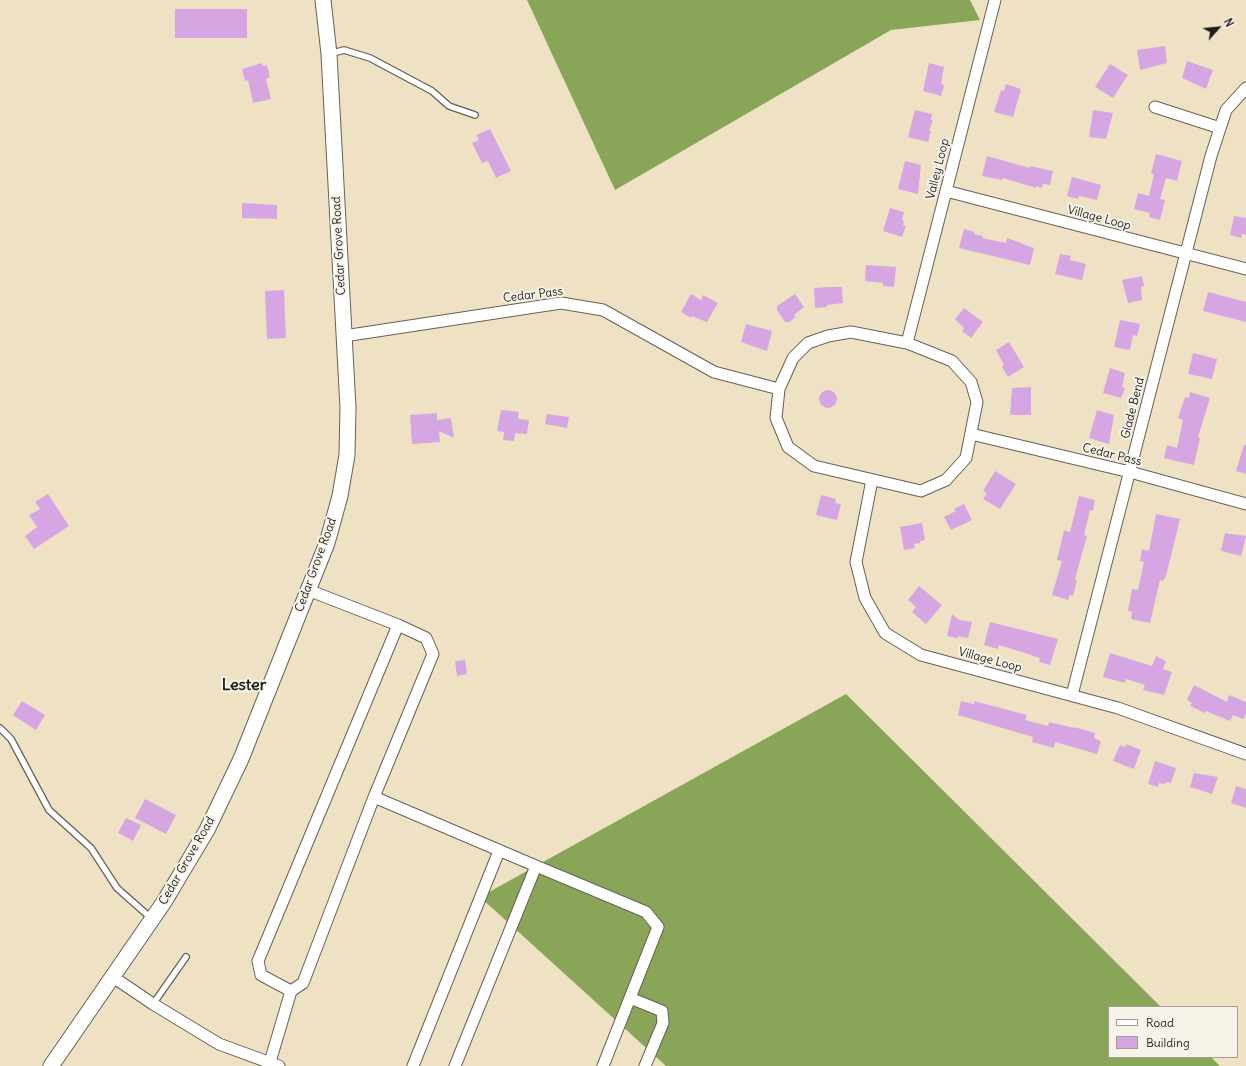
<!DOCTYPE html>
<style>
body{margin:0}
#map{position:relative;width:1246px;height:1066px;overflow:hidden;background:#efe2c4;font-family:Delius,sans-serif}
canvas{display:block}
.legend{position:absolute;left:1108px;top:1006px;width:130px;height:52px;box-sizing:border-box;background:#f7f3e8;border:1px solid #9f9d96;margin:0;padding:5px 7px;list-style:none;font-size:12px;color:#1c1c1c}
.legend li{display:flex;align-items:center;gap:8px;height:20px}
.legend b{width:20px;border:1px solid #9f9d96}
.north{position:absolute;left:1198px;top:8px;width:40px;height:40px;-webkit-text-stroke:3px #f7f3e8;paint-order:stroke;rotate:63deg;font-size:11px;font-weight:700;line-height:16px;text-align:center;color:#1c1c1c}
.north::after{content:'';display:block;margin:auto;width:14px;height:18px;background:#1c1c1c;clip-path:polygon(50% 0,100% 100%,50% 72%,0 100%)}
</style>
<div id="map">
<canvas width="1246" height="1066"></canvas>
<ul class="legend">
<li><b style="height:5px;background:#fff"></b>Road</li>
<li><b style="height:11px;background:#d6a6e3"></b>Building</li>
</ul>
<div class="north">N</div>
</div>
<script>
const ctx = document.querySelector('canvas').getContext('2d');
ctx.lineJoin = 'round';
function paint(path, color) {
  ctx.fillStyle = color;
  ctx.fill(path, 'evenodd');
}
function trace(path, color, width, dash) {
  ctx.strokeStyle = color;
  ctx.lineWidth = width;
  ctx.lineCap = dash ? 'butt' : 'round';
  ctx.setLineDash(dash || []);
  ctx.stroke(path);
}
function label(font, color, halo, rows, align = 'center') {
  ctx.font = font + ' Delius,sans-serif';
  ctx.lineWidth = 4;
  ctx.setLineDash([]);
  ctx.textBaseline = 'middle';
  ctx.strokeStyle = halo;
  ctx.fillStyle = color;
  for (const [text, x, y, turn = 0] of rows) {
    ctx.save();
    ctx.translate(x, y);
    ctx.rotate((+turn || 0) * Math.PI / 180);
    ctx.textAlign = isNaN(turn) ? turn : align;
    if (halo) ctx.strokeText(text, 0, 0);
    ctx.fillText(text, 0, 0);
    ctx.restore();
  }
}
paint(new Path2D(`
 M527,0H970L980,20L891,30L615,190Z
 M846,694L1161,1007H1109V1057H1211L1220,1066H666L480,897Z`), '#88a558');
paint(new Path2D(`
 M175,9H247V38H175Z
 M1165,46L1167,63L1140,70L1137,50Z
 M1187,61L1213,70L1206,89L1182,78Z
 M262,63L263,66L267,65L270,77L266,79L271,99L253,103L248,80L245,81L242,69Z
 M929,63L944,67L941,84L944,85L941,96L923,91Z
 M1110,64L1128,75L1113,98L1095,87Z
 M1006,84L1021,89L1013,117L994,112L1001,90L1004,91Z
 M915,110L932,114L931,120H933L929,131H931L928,142L908,137Z
 M1093,110L1113,113L1106,139L1089,137Z
 M490,129L511,171L496,178L488,161L482,163L472,143L479,140L476,135Z
 M1156,154L1182,161L1177,181L1166,178L1160,199L1165,200L1160,220L1149,217L1150,213L1134,209L1138,193L1149,196L1154,174H1151Z
 M987,156L1030,168V166L1053,171L1050,185L1043,184L1042,188L1036,186V188L1003,178L1002,180L982,176Z
 M905,161L921,165L918,194L898,189Z
 M1072,177L1101,185L1097,200L1079,196L1078,199L1067,196Z
 M242,203L277,205V219L242,218Z
 M890,208L904,212L902,220L904,221L903,225L906,226L902,237L883,231Z
 M1234,216L1246,218V235L1242,234L1241,238L1230,235Z
 M964,229L975,232L974,234L983,236L982,238L1006,243L1007,238L1034,248L1030,265L959,248Z
 M1060,254L1071,256L1070,260L1086,264L1082,280L1055,274Z
 M866,265L896,267L894,287L883,286V283L865,281Z
 M1142,276L1144,286L1141,287L1142,300L1128,303L1122,280Z
 M829,287H842L843,303L827,305V307L815,308L814,288Z
 M284,290L286,338L267,339L265,291Z
 M1208,292L1246,302V322L1203,311Z
 M691,294L701,300L703,295L718,303L707,322L691,316V318L681,312Z
 M795,294L804,307L794,315L796,317L789,322H785L777,310V306Z
 M964,308L983,322L971,338L962,331L964,328L955,319Z
 M1120,320L1140,324L1137,336L1133,335L1130,350L1114,347Z
 M746,324L772,331L767,351L741,342Z
 M1009,342L1024,367L1008,377L1002,367L1004,365L996,350Z
 M1193,353L1217,359L1212,379L1188,374Z
 M1110,368L1125,373L1122,387L1125,388L1121,398L1103,393Z
 M1031,387V415H1010L1012,388Z
 M819 399a9 9 0 1 1 18 0a9 9 0 1 1-18 0Z
 M1190,392L1210,398L1198,437L1200,438L1194,465L1164,458L1167,445L1177,448L1183,420L1178,418L1185,397L1189,398Z
 M501,410L519,412L518,419L529,420L527,434L515,433L514,441L503,440L504,432L497,431Z
 M1097,410L1114,415L1109,444L1089,438Z
 M437,413V420L451,418L454,438L439,431L440,442L412,444L410,415Z
 M547,414L569,417L567,428L545,424Z
 M1244,445H1246V474L1236,471Z
 M995,471L1016,484L1000,509L983,499L987,493L983,491Z
 M48,494L69,526L34,549L25,536L37,527L29,515L40,509L35,502Z
 M821,495L836,499L835,503L841,504L837,520L816,515Z
 M1079,496L1095,500L1093,511L1090,510L1084,535L1087,536L1075,579L1077,580L1073,596L1070,595L1068,600L1052,595L1062,561L1057,560L1064,530L1070,532Z
 M964,504L972,520L951,530L944,517L956,511L954,509Z
 M1156,514L1180,519L1166,576L1163,581L1160,580L1150,623L1131,619L1132,612L1128,611L1132,589L1138,590L1144,562L1140,561L1142,549L1149,551Z
 M922,523L925,540L920,541V543L914,544L915,548L904,550L900,527Z
 M1225,533L1246,536L1241,556L1221,551Z
 M919,586L942,605L926,624L912,612L916,607L908,600Z
 M952,614L959,620L972,622L968,638L958,636V638L947,636Z
 M990,622L1058,639L1050,665L1039,662L1040,658L1025,653L999,645L998,649L984,645Z
 M1110,653L1152,666L1156,656L1166,661L1163,669L1172,672L1164,695L1143,690L1145,685L1126,679L1125,683L1103,677Z
 M465,660L467,674L457,676L455,661Z
 M1194,685L1227,702L1229,695L1246,702V714L1243,719L1233,715L1230,721L1206,711L1205,713L1190,706L1192,703L1187,700Z
 M22,701L45,715L36,730L13,715Z
 M961,701L974,704V701L1027,715L1025,720L1048,726L1049,722L1074,728V727L1095,733L1094,738L1101,741L1097,754L1055,742L1054,748L1032,742L1033,737L958,715Z
 M1126,744L1141,750L1134,769L1113,761L1120,745L1125,747Z
 M1155,761L1176,768L1171,783L1166,782L1165,784L1159,783L1158,787L1148,784Z
 M1194,773L1218,777L1212,794L1190,787Z
 M1236,786L1246,789V808L1231,803Z
 M145,799L176,815L166,834L135,818Z
 M126,818L141,825L133,841L118,833Z`), '#d6a6e3');
const lane = new Path2D(`
 M329,54L344,50L370,58L432,91L449,106L475,115
 M0,728L11,739L49,810L91,848L117,888L152,919
 M153,1004L186,957`);
const street = new Path2D(`
 M1155,107L1220,128
 M946,191L1246,269
 M851,332L907,343L952,361L971,382L977,402L966,458L946,480L921,491L814,466L788,447L776,418L779,389L793,358L808,343L828,336Z
 M344,336L561,303L603,310L714,372L779,389
 M907,343L995,0
 M971,434L1130,472L1246,504
 M872,480L856,562L865,598L885,633L921,655L1118,708L1246,754
 M308,590L398,625
 M1072,695L1211,156L1226,110L1246,88
 M374,797L536,866L455,1066
 M536,866L646,912L658,927L603,1066
 M113,977L153,1004L219,1044L279,1066
 M630,998L662,1011L663,1023L645,1066
 M270,1062L291,991L303,983L374,797L433,654L426,638L398,625L258,961L261,975L291,991
 M413,1066L499,851`);
const secondary = new Path2D(`
 M51,1066L164,902L207,830L241,759L327,543L340,496L347,455L348,408L329,54L323,0`);
trace(lane, '#666157', 8);
trace(street, '#666157', 13);
trace(secondary, '#666157', 17);
trace(lane, '#fff', 5.5);
trace(street, '#fff', 11);
trace(secondary, '#fff', 15);
label('12px', '#1c1c1c', '#f7f3e8', [
 ["Valley Loop",938,169,-76],
 ["Village Loop",1099,218,15],
 ["Cedar Grove Road",339,246,-93],
 ["Cedar Pass",533,295,-7],
 ["Glade Bend",1133,408,-76],
 ["Cedar Pass",1112,455,14],
 ["Cedar Grove Road",316,565,-70],
 ["Village Loop",990,660,15],
 ["Cedar Grove Road",187,861,-60]
]);
label('bold 16px', '#1c1c1c', '#f7f3e8', [
 ["Lester",244,685]
]);
</script>
